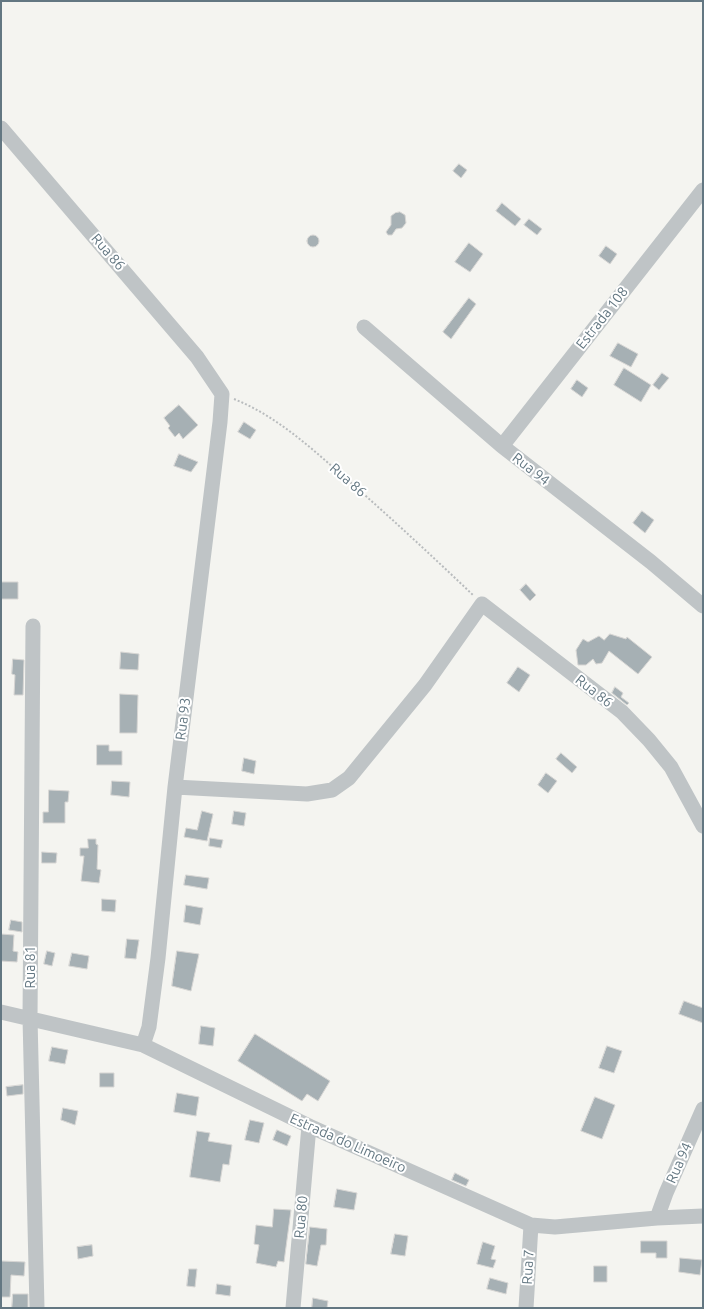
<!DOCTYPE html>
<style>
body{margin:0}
#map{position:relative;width:704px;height:1309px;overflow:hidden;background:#f4f4f0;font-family:Ubuntu,sans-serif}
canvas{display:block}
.frame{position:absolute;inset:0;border:2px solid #637782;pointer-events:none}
</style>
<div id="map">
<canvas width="704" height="1309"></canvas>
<div class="frame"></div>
</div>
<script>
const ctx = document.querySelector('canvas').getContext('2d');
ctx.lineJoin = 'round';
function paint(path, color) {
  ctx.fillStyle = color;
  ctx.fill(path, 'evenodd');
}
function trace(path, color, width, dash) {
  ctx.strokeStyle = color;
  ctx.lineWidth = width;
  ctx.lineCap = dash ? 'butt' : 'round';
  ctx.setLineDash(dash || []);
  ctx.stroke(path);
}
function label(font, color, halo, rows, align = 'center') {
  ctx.font = font + ' Ubuntu,sans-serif';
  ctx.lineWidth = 4;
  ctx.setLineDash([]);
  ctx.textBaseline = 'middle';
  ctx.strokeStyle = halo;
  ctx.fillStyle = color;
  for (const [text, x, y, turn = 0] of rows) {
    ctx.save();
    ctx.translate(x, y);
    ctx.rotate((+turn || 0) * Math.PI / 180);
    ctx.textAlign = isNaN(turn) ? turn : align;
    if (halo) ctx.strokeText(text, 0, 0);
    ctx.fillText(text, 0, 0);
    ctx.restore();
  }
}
const building = new Path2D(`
 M459,164L467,170L461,178L453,171Z
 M502,203L521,219L515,226L496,211Z
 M400,212L405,215L406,223L402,228L396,229L392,235H388L386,232L391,225V216L395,213Z
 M529,219L542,229L537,235L524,225Z
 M307 241a6 6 0 1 1 12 0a6 6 0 1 1-12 0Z
 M469,243L483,254L470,272L455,262Z
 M606,246L617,254L610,264L599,256Z
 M469,298L476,304L451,339L443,332Z
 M618,343L638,354L631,367L610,356Z
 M624,368L651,385L641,402L614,385Z
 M662,373L669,378L659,390L653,385Z
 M577,380L588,388L582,397L571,389Z
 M179,405L198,425L183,439L179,433L175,437L168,428L170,426L164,418Z
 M244,422L256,430L250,439L238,432Z
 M179,454L198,462L191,472L174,466Z
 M642,511L654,520L645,533L633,523Z
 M1,582H18V599H1Z
 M526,584L536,595L530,601L520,590Z
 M610,634L626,639L627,637L652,657L638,674L609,651L602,663L596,664L593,659L586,665H578L576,650L583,639L588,642L599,636L604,640Z
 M121,652L139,654L138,670L120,669Z
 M13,659L24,660L23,695H14L15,675L12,674Z
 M518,667L530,675L519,692L507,683Z
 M615,687L623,693L621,697L629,703L627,705L612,693Z
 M120,694L138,695L137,733H120Z
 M97,745H109V751H122V765H97Z
 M561,753L577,767L572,773L556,759Z
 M244,758L256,761L254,774L242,771Z
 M546,773L557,781L548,793L538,785Z
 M112,781L130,782L129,797L111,795Z
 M49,790L69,791L68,802H65V823H43V812H48Z
 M202,811L213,814L207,841L184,837L186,828L197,830Z
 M234,811L246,813L244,826L232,824Z
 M210,838L223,840L221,848L209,846Z
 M88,839H96V844L98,845L97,869L101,870L99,883L81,881L84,856H80V848H88Z
 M42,852L57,853L56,863H42Z
 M186,875L209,878L207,889L184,885Z
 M102,899L116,900L115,912L102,911Z
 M186,905L203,908L200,925L184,922Z
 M11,920L22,922V932L9,930Z
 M1,934L14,935L13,951L18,952L17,962L1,961Z
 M127,939L139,940L136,959L125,958Z
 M47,951L55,953L52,966L44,964Z
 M177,951L199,954L191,991L172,986Z
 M72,953L89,956L87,969L69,966Z
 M684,1001L703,1008V1023L679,1014Z
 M201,1026L215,1028L213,1046L199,1044Z
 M255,1034L330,1081L318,1101L307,1094L302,1101L238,1061Z
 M607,1046L622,1051L614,1073L599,1068Z
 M52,1047L68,1050L65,1064L49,1061Z
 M100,1073H114V1087H100Z
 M23,1085V1094L7,1096L6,1087Z
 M177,1093L199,1097L196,1116L174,1112Z
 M595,1097L615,1105L602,1139L581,1131Z
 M63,1108L78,1111L75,1125L61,1120Z
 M250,1120L264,1123L259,1143L245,1140Z
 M277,1130L291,1136L287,1146L273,1140Z
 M197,1131L210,1133L208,1141L232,1145L229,1165L223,1164L220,1182L190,1177Z
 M455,1173L469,1180L466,1186L452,1180Z
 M337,1189L357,1193L354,1210L334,1207Z
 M274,1209L291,1210L284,1262L278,1261L276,1267L256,1263L259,1245L254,1244L256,1225L272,1227Z
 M310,1227L327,1229L326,1245H321L317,1266L306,1264Z
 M395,1234L408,1236L405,1256L391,1254Z
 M641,1241H667V1258H656V1253H641Z
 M483,1242L495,1246L491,1259L496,1260L493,1268L477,1264Z
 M92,1245L93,1256L78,1259L77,1247Z
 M680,1258L702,1260L700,1275L679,1272Z
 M1,1261L25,1262L24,1276L11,1275L10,1297H1Z
 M594,1266H607V1282H594Z
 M189,1269H197L195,1287L187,1286Z
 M490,1278L508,1283L506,1294L487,1289Z
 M217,1284L231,1286L230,1296L216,1294Z
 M13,1294H28V1308H12Z
 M313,1298L328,1301L327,1308H312Z`);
paint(building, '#a6b0b4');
trace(building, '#d6d5d3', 1);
trace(new Path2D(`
 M234,399C276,416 309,446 343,476C388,515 431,555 474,596`), '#b9bcbe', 2, [2, 2]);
trace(new Path2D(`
 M1,128L197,357L222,394L220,422L175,787L158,958L149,1027L143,1045
 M364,327L502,446L651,562L703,606
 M502,446L703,190
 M33,626L30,1018L37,1308
 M175,787L307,794L332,790L349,778L425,685L482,604L622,712L649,740L671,767L703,826
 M1,1012L143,1045L309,1126L531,1225L555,1227L657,1218L703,1216
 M657,1218L666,1193L703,1109
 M293,1308L309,1126
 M526,1308L531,1225`), '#bfc4c6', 15);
label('14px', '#637782', '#fff', [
 ["Rua 86",108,252,49],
 ["Estrada 108",602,318,-52],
 ["Rua 94",531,469,38],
 ["Rua 86",348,480,41],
 ["Rua 86",594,691,38],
 ["Rua 93",183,719,-83],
 ["Rua 81",30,967,-90],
 ["Estrada do Limoeiro",348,1143,24],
 ["Rua 94",679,1163,-66],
 ["Rua 80",301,1217,-85],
 ["Rua 7",528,1267,-87]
]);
</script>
